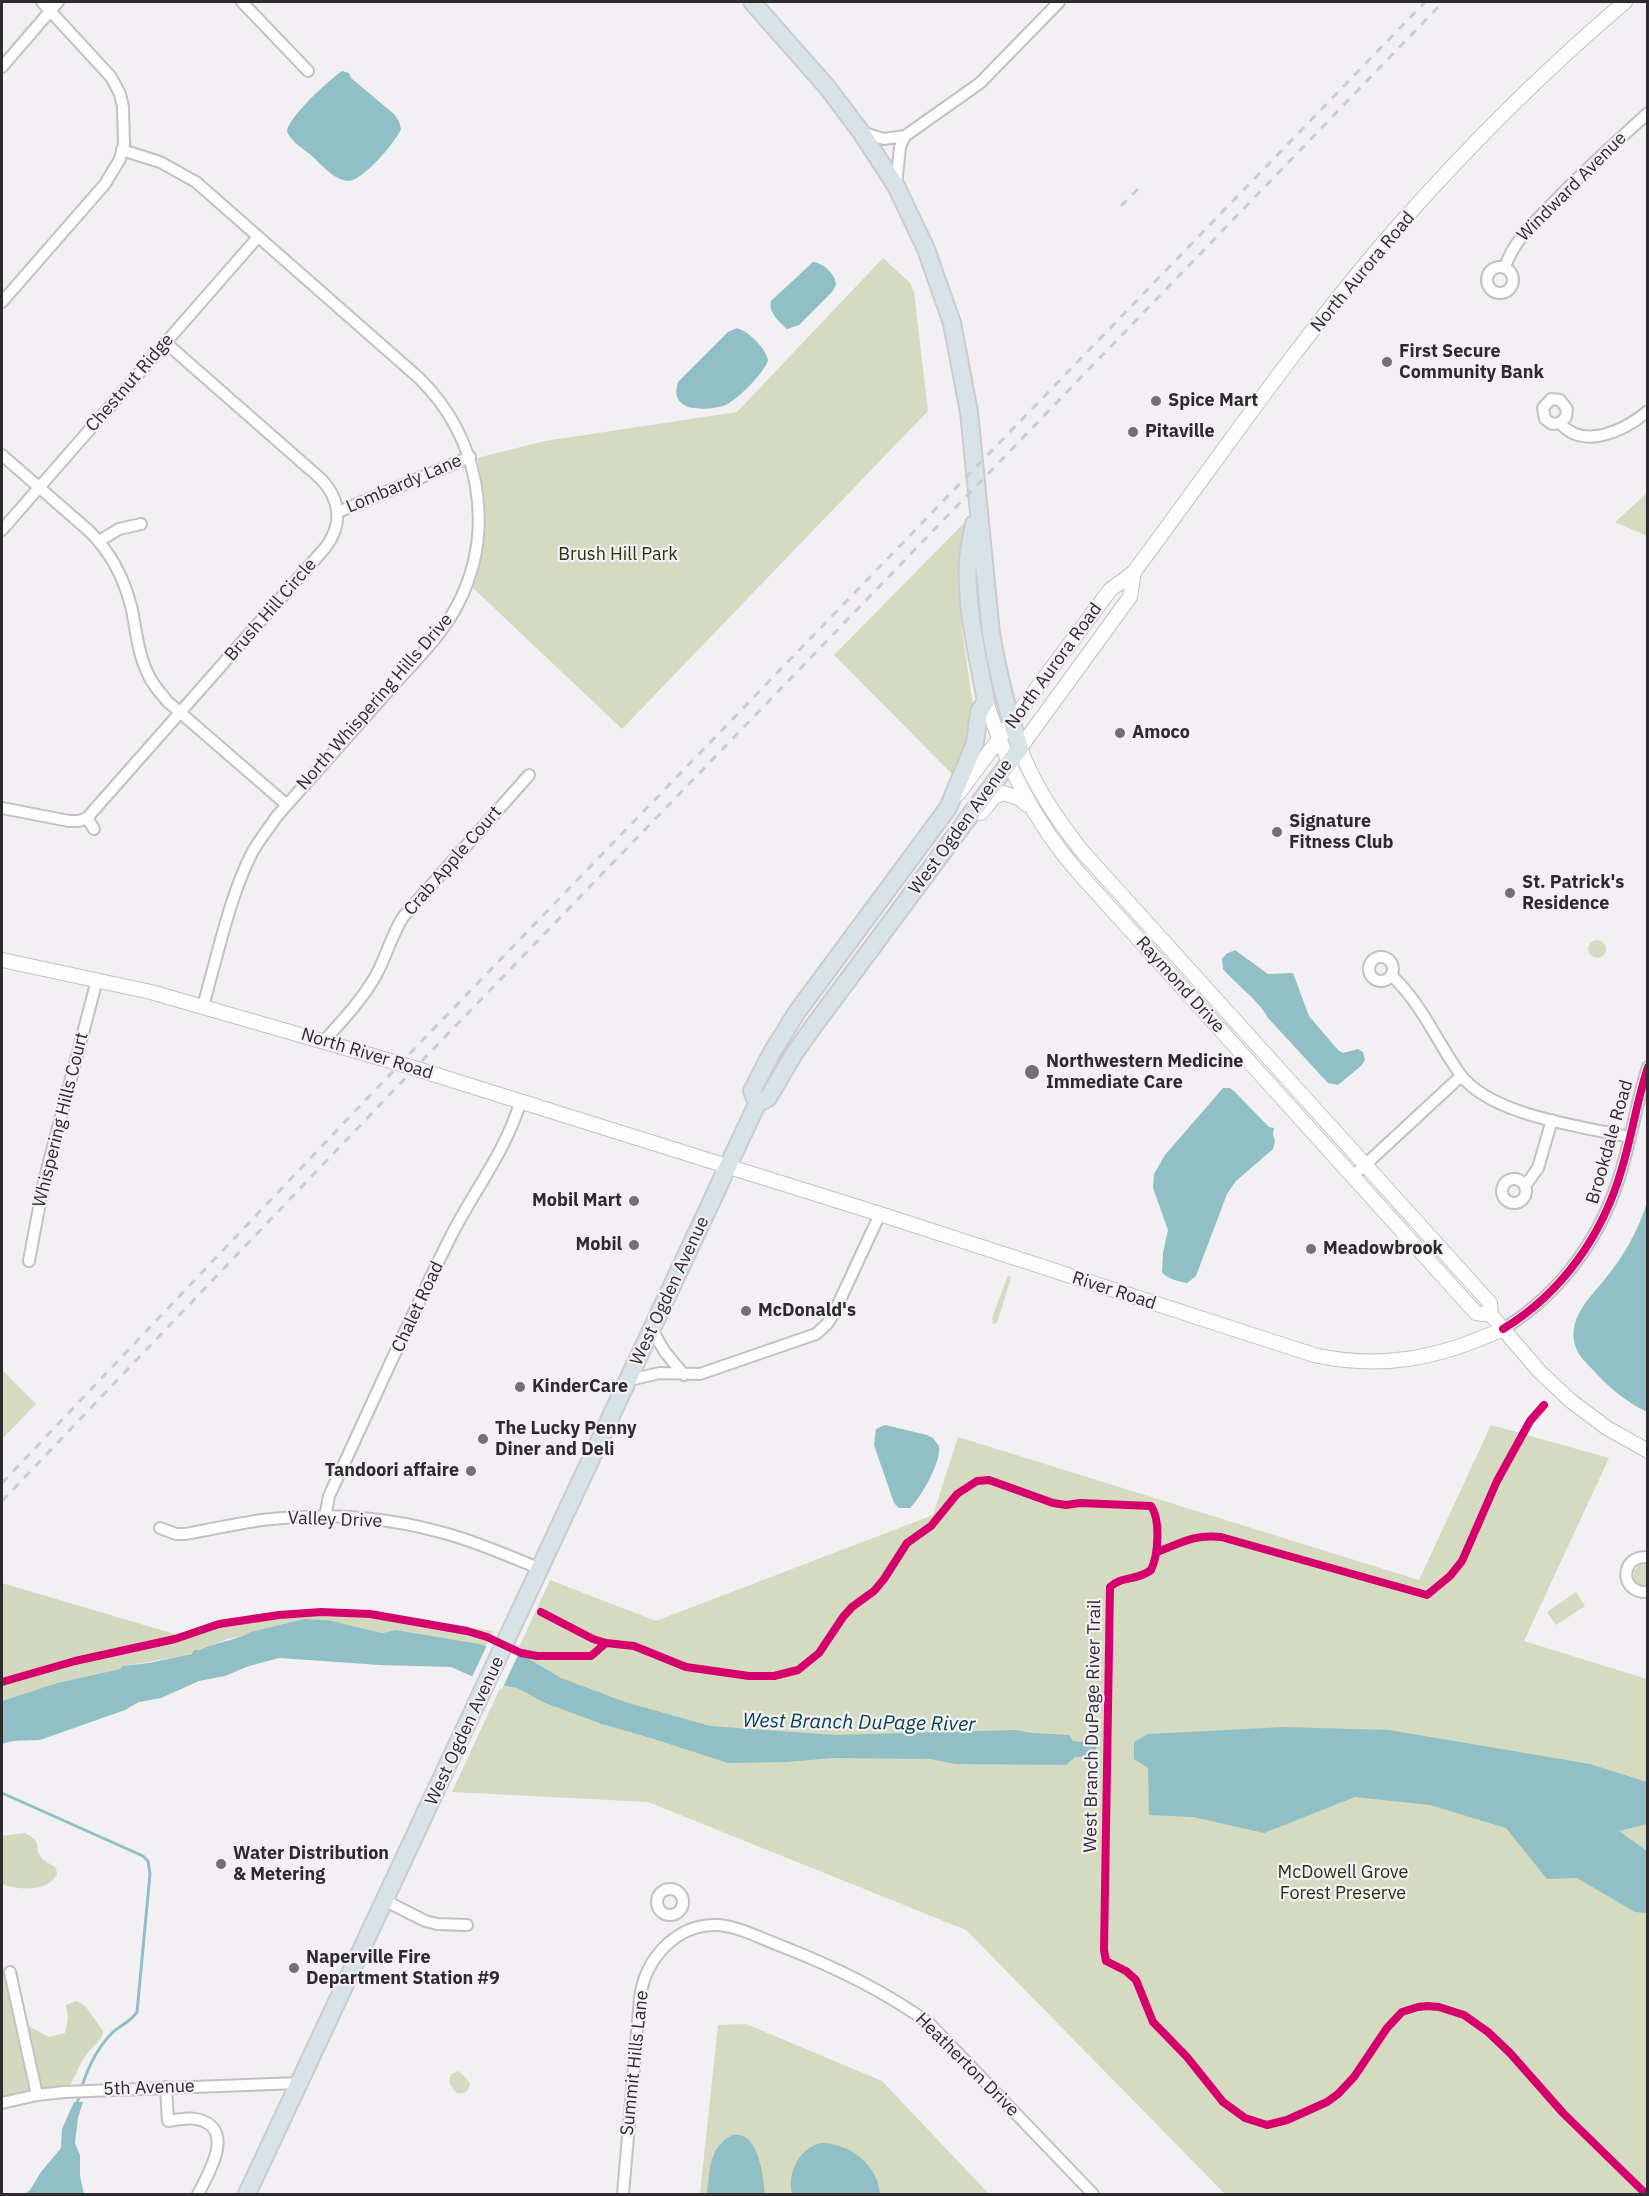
<!DOCTYPE html>
<style>
body{margin:0}
#map{position:relative;width:1649px;height:2196px;overflow:hidden;background:#f2f0f3;font-family:"IBM Plex Sans",sans-serif}
canvas{display:block}
.frame{position:absolute;inset:0;border:3px solid #2d2b2d;pointer-events:none}
</style>
<div id="map">
<canvas width="1649" height="2196"></canvas>
<div class="frame"></div>
</div>
<script>
const ctx = document.querySelector('canvas').getContext('2d');
ctx.lineJoin = 'round';
function paint(path, color) {
  ctx.fillStyle = color;
  ctx.fill(path, 'evenodd');
}
function trace(path, color, width, dash) {
  ctx.strokeStyle = color;
  ctx.lineWidth = width;
  ctx.lineCap = dash ? 'butt' : 'round';
  ctx.setLineDash(dash || []);
  ctx.stroke(path);
}
function label(font, color, halo, rows, align = 'center') {
  ctx.font = font + ' "IBM Plex Sans",sans-serif';
  ctx.lineWidth = 4.5;
  ctx.setLineDash([]);
  ctx.textBaseline = 'middle';
  ctx.strokeStyle = halo;
  ctx.fillStyle = color;
  for (const [text, x, y, turn = 0] of rows) {
    ctx.save();
    ctx.translate(x, y);
    ctx.rotate((+turn || 0) * Math.PI / 180);
    ctx.textAlign = isNaN(turn) ? turn : align;
    if (halo) ctx.strokeText(text, 0, 0);
    ctx.fillText(text, 0, 0);
    ctx.restore();
  }
}
paint(new Path2D(`
 M883,258L910,283L914,292L928,411L622,729L472,587C489,539 489,507 477,458L545,441L737,412Z
 M1647,493V536L1615,522Z
 M967,520L961,589L962,630L974,712L970,738L953,775L834,655Z
 M1588 949a9 9 0 1 1 18 0a9 9 0 1 1-18 0Z
 M1008,1275L1011,1278L997,1323L993,1324L992,1318Z
 M2,1370L36,1404L2,1439Z
 M1491,1425L1609,1458L1524,1641L1647,1679V2194H1225L966,1930L648,1802L452,1792L550,1580L656,1621L933,1515L958,1437L1419,1580Z
 M1647,1564V1587L1640,1586L1634,1581V1571L1639,1565Z
 M1576,1592L1585,1606L1556,1625L1547,1612Z
 M413,1619L493,1631L486,1646L413,1633L416,1626Z
 M746,2024L882,2081L989,2194H700L718,2025Z
 M459,2071L470,2083C469,2091 466,2094 457,2093C451,2087 447,2083 451,2074Z`), '#d5dbc0');
paint(new Path2D(`
 M2,1583L178,1635L218,1622L324,1609L372,1611L413,1619L416,1626L413,1633L396,1630L382,1633L328,1620L304,1619L250,1632L246,1635L228,1639L183,1656L124,1666L120,1669L57,1683L2,1701Z
 M25,1833C43,1843 34,1844 40,1856C43,1861 51,1864 56,1868L57,1875C46,1892 21,1890 4,1885L2,1882V1836Z
 M2,1970L9,1981L19,2021L49,2037L65,2033L68,2019L66,2005L77,2001L86,2007L103,2031C102,2043 92,2046 86,2055C78,2066 75,2079 67,2090L2,2102Z`), '#d3d9be');
paint(new Path2D(`
 M342,71L349,73L351,78L394,114L399,121L401,129C396,142 362,181 349,181C334,180 324,167 314,158C305,149 293,144 287,132C287,118 330,79 342,71Z
 M813,262C824,263 836,275 836,285L832,292L799,325L787,329C779,322 768,312 771,301Z
 M737,328C749,332 765,347 768,360C766,371 735,403 723,406C704,411 668,412 678,382L728,332Z
 M1235,950L1268,974L1293,973L1309,1016L1338,1050L1343,1053L1358,1049L1363,1052L1365,1060L1361,1066L1338,1085L1328,1083L1268,1018C1261,1003 1235,983 1223,969L1222,959L1226,954Z
 M1223,1088H1230L1234,1091L1269,1127L1274,1128L1273,1134L1275,1141L1273,1149L1236,1181L1227,1194L1196,1276L1187,1283C1178,1281 1167,1279 1162,1272L1163,1253L1168,1230L1153,1188L1154,1174L1165,1155Z
 M1647,1202L1648,1412H1647C1626,1402 1608,1387 1593,1370C1587,1363 1579,1357 1576,1348C1566,1319 1589,1299 1605,1279C1623,1257 1639,1230 1647,1202Z
 M885,1425L927,1435L933,1438L939,1446C942,1460 921,1498 910,1508H899L894,1503L874,1445L876,1429Z
 M304,1619L328,1620L382,1633L396,1630L479,1644L529,1659L561,1678L625,1702L710,1726L835,1735L1016,1730L1032,1733L1069,1735L1073,1741L1096,1743L1097,1756L1075,1757L1066,1765L955,1764L930,1759L833,1758L787,1762L728,1763L654,1739L602,1724L545,1703L517,1688L485,1682L451,1667L380,1665L279,1658L249,1666L225,1676L199,1681L161,1698L139,1702L125,1710L40,1740C27,1741 14,1739 2,1744V1701L57,1683L120,1669L123,1666L149,1663L191,1654L195,1650H200C213,1643 241,1639 250,1632Z
 M1284,1727L1389,1730L1590,1764L1647,1782V1824L1619,1831L1647,1851V1913L1635,1912L1577,1878L1547,1879L1506,1828L1430,1805L1355,1797L1264,1833L1193,1817L1149,1815L1148,1768L1134,1759V1742L1148,1734Z
 M74,2102H83L78,2118L75,2143L80,2155V2176L84,2194H24L30,2190L41,2172L61,2148L62,2129Z
 M733,2135C759,2131 763,2176 765,2194H707C710,2172 708,2146 733,2135Z
 M821,2143C850,2143 878,2165 880,2194H792C787,2173 799,2148 821,2143Z`), '#90c0c5');
paint(new Path2D(`
 M488,1643L519,1653L502,1689L484,1685L471,1679Z`), '#f2f0f3');
trace(new Path2D(`
 M2,1793L143,1856L148,1861L150,1874L137,2012C131,2022 120,2025 112,2033C94,2051 83,2079 77,2104`), '#90c0c5', 3);
const street = new Path2D(`
 M242,2L308,71
 M2,67L58,2
 M861,132L884,139L905,136L980,83L1059,2
 M122,150L160,162L196,182L419,378C479,437 497,528 458,604C441,637 413,663 389,690C352,732 314,774 277,816C269,828 260,839 253,851C230,894 217,958 203,1006
 M896,186L900,147L905,136
 M1487 280a13 13 0 1 1 26 0a13 13 0 1 1-26 0Z
 M1505,267C1514,240 1535,222 1554,202C1584,171 1616,142 1648,113
 M2,302L105,184L120,159L124,144L123,107L120,94L111,77L42,2
 M1560,423L1566,417L1567,409L1560,400L1551,399L1543,408L1545,419L1552,424L1560,423C1584,451 1625,430 1648,411
 M2,455L88,530C110,551 125,580 132,610C136,630 138,653 147,672C152,684 160,693 168,702L287,805
 M338,512L470,457
 M2,530L258,237
 M99,541L119,529L141,524
 M2,808L69,821H79L87,818L325,548C343,525 341,500 321,479L166,343
 M87,818L94,829
 M1369 969a12 12 0 1 1 24 0a12 12 0 1 1-24 0Z
 M1392,976C1422,1004 1437,1042 1460,1074C1491,1116 1581,1126 1629,1137
 M324,1041C342,1021 361,1001 375,977C386,958 391,936 403,917L529,775
 M1352,1177L1461,1076
 M1502 1191a12 12 0 1 1 24 0a12 12 0 1 1-24 0Z
 M1525,1186L1538,1168L1552,1120
 M29,1261L44,1181L97,980
 M1503,1329C1562,1293 1603,1235 1622,1168C1632,1135 1637,1100 1648,1067
 M652,1330L665,1352L684,1375
 M629,1380L660,1373L700,1374L816,1334L827,1324L833,1315L880,1214
 M325,1517L329,1496C369,1411 407,1324 449,1240C472,1193 505,1153 520,1103
 M160,1528L176,1534H186C211,1529 236,1524 262,1520C325,1512 391,1517 451,1535C482,1544 511,1557 541,1569
 M1648,1557C1619,1555 1619,1594 1648,1592
 M657 1902a13 13 0 1 1 26 0a13 13 0 1 1-26 0Z
 M386,1901L425,1921L437,1924L467,1925
 M10,1972L37,2095
 M166,2087L168,2121C176,2120 187,2117 196,2119C237,2127 209,2173 198,2194
 M2,2103L37,2095L64,2092L298,2083
 M623,2194L640,1998C645,1959 676,1923 719,1925C739,1927 758,1937 776,1944C831,1965 882,1989 930,2024L1093,2194`);
const secondary = new Path2D(`
 M1134,572L1130,597L1020,748C1034,786 1057,819 1082,851L1490,1303L1491,1315
 M986,701C1006,764 1033,820 1077,871L1476,1313L1491,1315L1540,1372L1571,1401L1607,1428L1648,1451
 M958,794L1110,590L1134,572C1218,459 1298,342 1390,235C1463,152 1541,73 1625,2
 M981,813L994,797L1003,793L1019,798L1027,805
 M2,960L151,992L401,1064L880,1214L1314,1355C1383,1370 1439,1358 1503,1329`);
const primary = new Path2D(`
 M757,1104L752,1091L771,1054L797,1012L948,808L975,743L979,712L986,701C978,658 965,604 968,561C969,548 972,536 974,524
 M247,2194L757,1104L768,1098L794,1054L813,1027L1020,748C1006,708 998,675 991,633L969,412L952,323L926,249L896,186L861,132L827,87L752,2`);
trace(street, '#c3c1c3', 14);
trace(secondary, '#c3c1c3', 16);
trace(primary, '#cccbcd', 20);
trace(street, '#fdfdfd', 10);
trace(secondary, '#fdfdfd', 14);
trace(primary, '#d7e3e6', 16);
trace(new Path2D(`
 M1121,206L1138,189
 M2,1483L416,1047L1425,2
 M2,1501L415,1068L1443,2`), '#cdccce', 3, [8, 8]);
trace(new Path2D(`
 M1503,1329C1562,1293 1603,1235 1622,1168C1632,1135 1637,1100 1648,1067
 M1157,1552C1181,1543 1194,1534 1221,1537L1427,1595L1450,1576L1462,1561L1497,1481L1530,1421L1544,1405
 M541,1612L593,1639L606,1643L634,1646L686,1667L749,1676H774L798,1670L819,1653L843,1617L852,1607L874,1591L884,1579L907,1543L931,1526L957,1494L977,1481L989,1480L1053,1503L1066,1505L1080,1503L1151,1506C1161,1520 1158,1556 1151,1570C1137,1581 1121,1576 1110,1587L1104,1950L1106,1961L1126,1971L1136,1980L1153,2022L1187,2057L1223,2102L1245,2118L1267,2125L1287,2120L1327,2102L1338,2094L1354,2077L1387,2028L1402,2012L1418,2007L1427,2006L1439,2007L1464,2015L1488,2032L1510,2053L1563,2113L1646,2194
 M2,1682L75,1661L175,1639L219,1624L279,1615L321,1612L370,1614L467,1631L487,1637L521,1653L537,1656H591L606,1643`), '#d6006c', 8);
for (const [x, y, r, color] of [
 [1387,362,6,"#727072"],
 [1156,401,6,"#727072"],
 [1133,432,6,"#727072"],
 [1120,733,6,"#727072"],
 [1277,832,6,"#727072"],
 [1510,893,6,"#727072"],
 [1032,1072,8,"#727072"],
 [634,1201,6,"#727072"],
 [634,1245,6,"#727072"],
 [1311,1249,6,"#727072"],
 [746,1311,6,"#727072"],
 [520,1387,6,"#727072"],
 [483,1439,6,"#727072"],
 [471,1471,6,"#727072"],
 [221,1864,6,"#727072"],
 [294,1968,6,"#727072"]
]) {
  const dot = new Path2D();
  dot.arc(x, y, r, 0, 2 * Math.PI);
  ctx.fillStyle = color;
  ctx.fill(dot);
  trace(dot, '#f3eff4', 2);
}
label('18px', '#2d2b2d', '#f3eff4', [
 ["Windward Avenue",1572,187,-45],
 ["North Aurora Road",1363,272,-50],
 ["Chestnut Ridge",130,383,-49],
 ["Lombardy Lane",404,484,-23],
 ["Brush Hill Circle",271,610,-49],
 ["North Aurora Road",1054,666,-54],
 ["North Whispering Hills Drive",375,702,-49],
 ["West Ogden Avenue",961,827,-54],
 ["Crab Apple Court",453,861,-49],
 ["Raymond Drive",1180,985,48],
 ["North River Road",367,1054,17],
 ["Whispering Hills Court",61,1120,-76],
 ["Brookdale Road",1610,1142,-74],
 ["West Ogden Avenue",670,1291,-65],
 ["River Road",1114,1291,18],
 ["Chalet Road",418,1307,-65],
 ["Valley Drive",335,1520,2],
 ["West Branch DuPage River Trail",1093,1726,-89],
 ["West Ogden Avenue",465,1731,-65],
 ["Summit Hills Lane",635,2063,-84],
 ["Heatherton Drive",967,2065,45],
 ["5th Avenue",149,2088,-2]
]);
label('bold 18px', '#2d2b2d', '#f3eff4', [
 ["First Secure",1399,352],
 ["Community Bank",1399,373],
 ["Spice Mart",1168,401],
 ["Pitaville",1145,432],
 ["Amoco",1132,733],
 ["Signature",1289,822],
 ["Fitness Club",1289,843],
 ["St. Patrick's",1522,883],
 ["Residence",1522,904],
 ["Northwestern Medicine",1046,1062],
 ["Immediate Care",1046,1083],
 ["Mobil Mart",622,1201,"right"],
 ["Mobil",622,1245,"right"],
 ["Meadowbrook",1323,1249],
 ["McDonald's",758,1311],
 ["KinderCare",532,1387],
 ["The Lucky Penny",495,1429],
 ["Diner and Deli",495,1450],
 ["Tandoori affaire",459,1471,"right"],
 ["Water Distribution",233,1854],
 ["& Metering",233,1875],
 ["Naperville Fire",306,1958],
 ["Department Station #9",306,1979]
], 'left');
label('18px', '#2a320a', '#f3eff4', [
 ["Brush Hill Park",618,555],
 ["McDowell Grove",1343,1873],
 ["Forest Preserve",1343,1894]
]);
label('italic 20px', '#02464b', '#f3eff4', [
 ["West Branch DuPage River",859,1723,1]
]);
</script>
